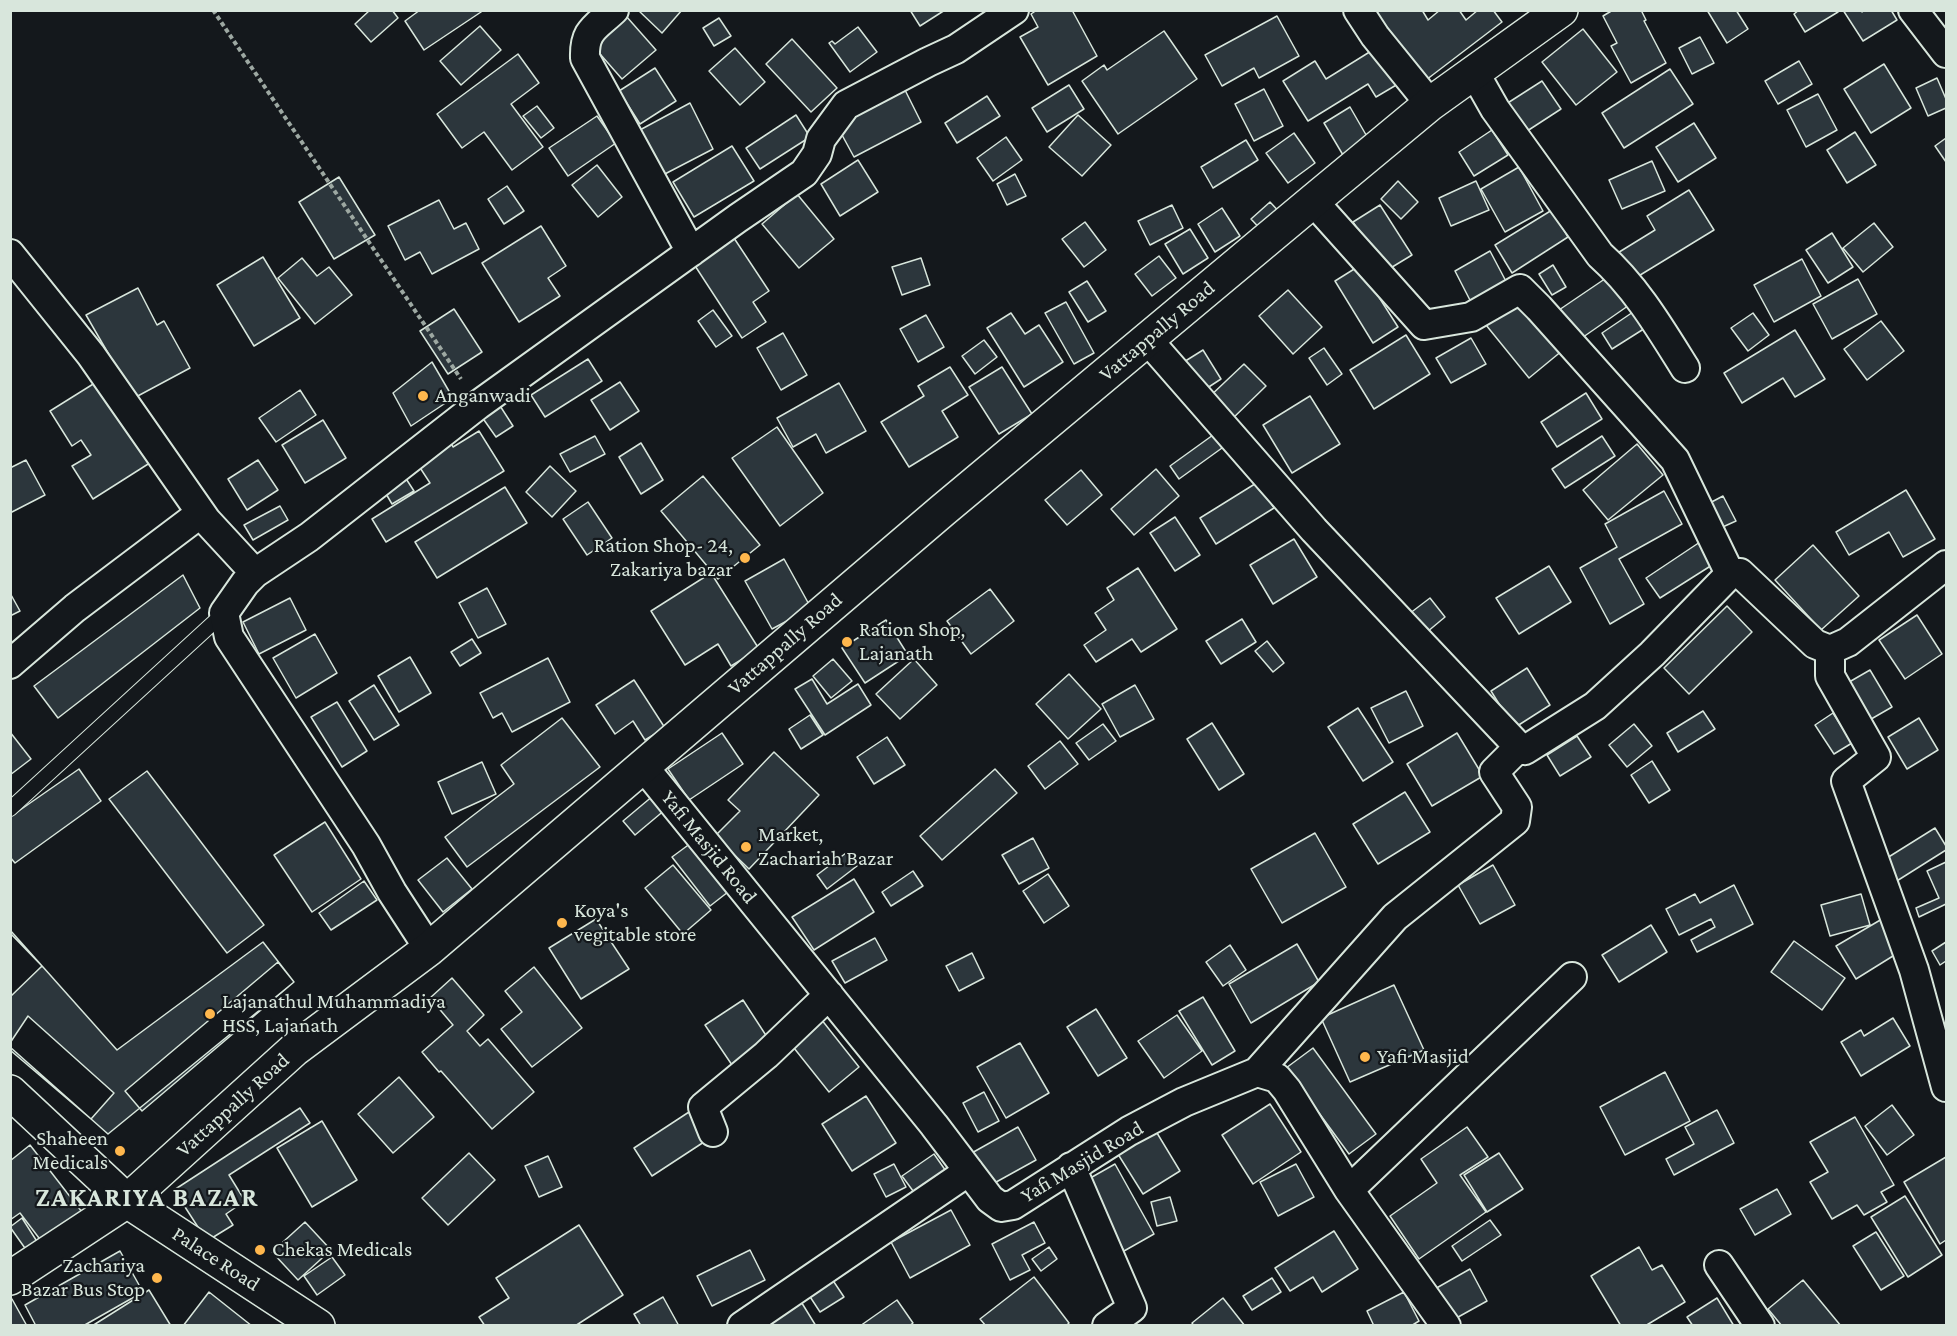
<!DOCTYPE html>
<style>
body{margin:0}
#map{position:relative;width:1957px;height:1336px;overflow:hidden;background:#14181c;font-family:"Crimson Pro",serif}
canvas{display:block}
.frame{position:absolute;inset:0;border:12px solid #d8e6dc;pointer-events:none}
</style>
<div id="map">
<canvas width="1957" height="1336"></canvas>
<div class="frame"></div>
</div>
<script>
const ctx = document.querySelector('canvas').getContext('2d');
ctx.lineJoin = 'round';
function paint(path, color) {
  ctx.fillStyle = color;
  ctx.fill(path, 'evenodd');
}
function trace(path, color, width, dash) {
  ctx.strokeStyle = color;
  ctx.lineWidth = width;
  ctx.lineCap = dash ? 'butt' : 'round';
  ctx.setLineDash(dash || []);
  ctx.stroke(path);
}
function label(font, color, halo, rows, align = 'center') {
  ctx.font = font + ' "Crimson Pro",serif';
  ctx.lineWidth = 4.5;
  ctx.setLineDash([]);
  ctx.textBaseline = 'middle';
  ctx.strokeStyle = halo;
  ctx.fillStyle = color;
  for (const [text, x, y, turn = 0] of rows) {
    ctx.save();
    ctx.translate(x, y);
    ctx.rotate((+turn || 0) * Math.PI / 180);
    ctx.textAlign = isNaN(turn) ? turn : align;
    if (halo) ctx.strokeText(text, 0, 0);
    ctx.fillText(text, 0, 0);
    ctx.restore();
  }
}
const building = new Path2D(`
 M370,10H392L398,18L371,42L355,24Z
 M420,10H484L424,50L405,21Z
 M638,10H682L662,33Z
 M910,10H945L920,26Z
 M1037,10H1072L1097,56L1048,85L1020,37L1038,27L1031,14Z
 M1374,10H1422L1428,20L1440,10H1459L1466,20L1478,10H1493L1502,22L1426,80Z
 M1613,10H1641L1646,20L1644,21L1666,63L1631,83L1611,46L1617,43L1603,16Z
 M1707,10H1736L1748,29L1727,43Z
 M1799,10H1837L1838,12L1805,32L1794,14Z
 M1843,10H1861L1862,12L1865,10H1891L1897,20L1863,41Z
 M626,16L656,50L622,79L593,46Z
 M1277,16L1299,56L1259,78L1254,68L1222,86L1205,55Z
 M719,18L731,36L714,46L703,28Z
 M480,26L501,50L461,85L440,61Z
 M858,27L877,52L850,72L829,43L832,41L835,44Z
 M1583,29L1617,72L1576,105L1542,62Z
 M1164,31L1197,79L1118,134L1082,81L1104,65L1107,70Z
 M1700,37L1714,63L1692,74L1679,48Z
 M792,39L837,88L811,112L766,64Z
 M735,48L765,82L740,105L709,71Z
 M1376,48L1398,84L1376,97L1368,84L1308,121L1283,81L1315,61L1326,79Z
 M518,54L539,83L511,104L543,147L512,170L484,132L462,148L437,114Z
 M1799,61L1812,84L1778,104L1765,81Z
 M1884,64L1911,108L1871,133L1844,89Z
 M655,68L676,101L640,124L619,91Z
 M1670,69L1693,104L1624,148L1602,113Z
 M1937,78L1946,99V108L1928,116L1916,88Z
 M1542,81L1561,109L1521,135L1503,106Z
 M1069,85L1084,109L1047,132L1032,108Z
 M904,88L921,122L854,157L836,124Z
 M1264,89L1283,126L1254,141L1235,104Z
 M1818,94L1837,130L1806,147L1787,110Z
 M987,96L1000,116L957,143L945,123Z
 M690,103L713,149L661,176L638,131Z
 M537,106L554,128L541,138L523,116Z
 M1350,107L1369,140L1343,155L1324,123Z
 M796,115L810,137L760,169L746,148Z
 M1078,115L1111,145L1082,176L1049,147Z
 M597,116L616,143L568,176L549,148Z
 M1694,123L1716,158L1678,182L1656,147Z
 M1492,130L1508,155L1474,176L1459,152Z
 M1855,132L1876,165L1847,183L1827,150Z
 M1294,133L1315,163L1288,183L1266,153Z
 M1006,137L1022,160L993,181L977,158Z
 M1946,138V162L1935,146Z
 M1246,140L1258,160L1213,188L1201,167Z
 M732,146L754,181L694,217L673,182Z
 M858,160L878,192L840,216L821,184Z
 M1652,161L1665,191L1622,209L1609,180Z
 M597,165L622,197L598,217L572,185Z
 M1519,167L1543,211L1505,232L1481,189Z
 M1015,174L1026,196L1007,205L997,184Z
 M339,177L375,235L334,259L299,202Z
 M1398,181L1418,202L1401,219L1381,199Z
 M1476,181L1489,210L1451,226L1439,198Z
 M507,186L524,211L504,224L488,199Z
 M1689,190L1714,230L1632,280L1616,254L1655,230L1647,216Z
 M797,194L834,239L799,268L762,224Z
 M439,200L454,229L466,223L479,249L432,274L420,252L405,260L388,226Z
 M1270,202L1284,217L1265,234L1251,219Z
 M1172,205L1183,228L1150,245L1138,221Z
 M1380,205L1412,255L1384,272L1353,222Z
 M1222,208L1240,236L1215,252L1198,224Z
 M1552,210L1568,237L1512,273L1495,245Z
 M1085,222L1106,250L1084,267L1062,239Z
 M1874,223L1893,247L1863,272L1843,248Z
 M541,226L566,266L548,278L560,296L519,322L482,263Z
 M728,229L769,291L753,302L766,322L742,338L688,255Z
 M1190,229L1208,258L1183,274L1165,244Z
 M1832,233L1853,267L1828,283L1806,250Z
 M1490,251L1509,287L1473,306L1455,271Z
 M1159,256L1176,278L1152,296L1135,274Z
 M263,257L300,318L254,346L217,285Z
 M302,258L317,276L329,267L352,295L315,324L278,278Z
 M921,258L930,285L902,295L892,267Z
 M1802,259L1821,296L1774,322L1754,285Z
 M1553,265L1566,287L1552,295L1539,274Z
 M1359,266L1398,327L1373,343L1335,281Z
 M1615,272L1635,301L1576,342L1556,312Z
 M1858,279L1877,314L1832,339L1813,304Z
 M1087,281L1106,311L1088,322L1069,292Z
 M138,288L157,325L164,321L190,368L134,398L86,315Z
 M1288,290L1322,327L1293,354L1259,316Z
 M1520,298L1563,350L1529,378L1486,325Z
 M1066,302L1094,353L1074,364L1045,313Z
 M1639,308L1650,325L1612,349L1602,333Z
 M454,309L482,352L448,374L420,331Z
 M713,310L732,336L716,347L698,321Z
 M1011,313L1025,334L1039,325L1063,362L1024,387L987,328Z
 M1753,313L1769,335L1748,351L1731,328Z
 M926,315L944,347L918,362L900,329Z
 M1881,321L1904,351L1867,380L1844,349Z
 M1795,330L1825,379L1795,397L1783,378L1742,403L1724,373Z
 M783,333L807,375L781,390L757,348Z
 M1406,335L1430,374L1374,409L1350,370Z
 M1471,338L1486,364L1451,383L1436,358Z
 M984,340L997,357L975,374L962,356Z
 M1324,348L1342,374L1327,385L1309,358Z
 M1203,350L1221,379L1198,394L1179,365Z
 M588,359L602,381L545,417L531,395Z
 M432,362L453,398L411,426L393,393Z
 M1244,364L1266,386L1229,422L1207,399Z
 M950,367L968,395L942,411L958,437L909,467L881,422L924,396L918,386Z
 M1002,367L1032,414L999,434L969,387Z
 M98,381L156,459L93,499L72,466L91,455L81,440L72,446L50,411Z
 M620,382L639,411L610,430L591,400Z
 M839,383L866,431L826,453L816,434L793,447L777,418Z
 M300,390L316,415L276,442L259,418Z
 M1586,393L1602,419L1557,447L1541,422Z
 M1310,396L1340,444L1292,473L1263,425Z
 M495,398L513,426L496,437L477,410Z
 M323,420L346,458L305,483L282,445Z
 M777,427L823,493L780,526L732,458Z
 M479,431L504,471L386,542L372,519L430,483L415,460L449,439L453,447Z
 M1213,435L1222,448L1179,479L1170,466Z
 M595,436L605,454L570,472L560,454Z
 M1602,436L1615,456L1565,488L1552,469Z
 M641,443L663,480L641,494L619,457Z
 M1637,444L1663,475L1608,520L1583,490Z
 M26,460L45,495L10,513V468Z
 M258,460L278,490L247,510L228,479Z
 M550,466L576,491L552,517L526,492Z
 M1156,469L1179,496L1134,535L1111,509Z
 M1081,470L1102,495L1067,525L1045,500Z
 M403,474L414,491L392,504L382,487Z
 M703,476L760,545L718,579L661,511Z
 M1258,482L1274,508L1216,544L1200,518Z
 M505,487L527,523L437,578L415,542Z
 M1906,490L1935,539L1903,557L1889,532L1849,555L1836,532Z
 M1664,491L1682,524L1619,559L1644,604L1610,624L1580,568L1617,547L1605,524Z
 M1723,496L1736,521L1716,530L1704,506Z
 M588,502L612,538L587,555L563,519Z
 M280,506L288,520L253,540L244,525Z
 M1175,517L1200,555L1175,571L1150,533Z
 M1706,538L1720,560L1660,598L1646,578Z
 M1294,539L1317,577L1273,604L1250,565Z
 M1813,545L1859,596L1821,630L1775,580Z
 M784,559L811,608L772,629L745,581Z
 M1549,566L1571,602L1519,634L1496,598Z
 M1138,568L1177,629L1141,652L1132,639L1096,662L1084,645L1106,630L1095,613L1114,600L1107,588Z
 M711,573L759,649L731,666L718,644L685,665L651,611Z
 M183,575L200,608L58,718L34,686Z
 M487,588L506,624L478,638L459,603Z
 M990,589L1014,621L971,654L947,621Z
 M10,593L20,611L10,616Z
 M290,598L306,630L259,654L243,622Z
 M1430,598L1445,617L1421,637L1405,617Z
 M1727,606L1752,632L1689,694L1664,668Z
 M1917,615L1942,654L1905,679L1879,640Z
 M1242,619L1256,642L1221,664L1206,641Z
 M886,620L908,655L865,683L842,648Z
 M315,634L337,673L296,698L273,658Z
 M472,639L481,653L460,666L451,652Z
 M1267,641L1284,663L1273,672L1255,651Z
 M410,657L431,693L399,712L378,676Z
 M548,658L570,702L512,732L502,713L493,718L480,693Z
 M833,659L852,681L831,698L813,676Z
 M914,659L937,685L900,719L876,694Z
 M1527,668L1550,705L1514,728L1491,691Z
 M1870,670L1892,707L1866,722L1844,685Z
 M1069,674L1101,709L1068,739L1036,704Z
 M812,679L827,704L858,684L871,705L825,735L795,689Z
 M634,680L665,728L645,740L633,721L615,734L596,705Z
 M374,685L399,725L374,740L349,701Z
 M1135,685L1154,719L1120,737L1102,704Z
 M1406,691L1423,726L1389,743L1371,708Z
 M337,702L367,751L342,767L311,717Z
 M1358,708L1393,762L1363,781L1328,727Z
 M1703,711L1715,729L1678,752L1667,733Z
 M1833,713L1852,743L1834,754L1815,725Z
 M810,715L823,735L801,749L789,729Z
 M562,718L600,767L467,867L445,837L514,784L501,765Z
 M1919,718L1938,750L1907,769L1888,737Z
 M1212,723L1244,774L1219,790L1187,739Z
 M1103,724L1116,741L1089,760L1076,743Z
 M1634,724L1652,746L1627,767L1609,745Z
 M10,732L31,759L10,775Z
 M722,733L743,764L689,800L668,769Z
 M1457,733L1483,776L1432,806L1407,764Z
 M1577,736L1591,757L1560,776L1547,755Z
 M887,737L905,765L874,784L857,757Z
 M1060,741L1078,764L1045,789L1028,766Z
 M774,752L819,795L749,869L715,836L740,811L728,800Z
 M1652,761L1670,790L1649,803L1631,775Z
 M482,762L496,794L452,814L438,782Z
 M79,769L101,801L15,863L10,857V817Z
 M995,769L1017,793L942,860L920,836Z
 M147,771L264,925L227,953L109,799Z
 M1405,792L1430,832L1378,864L1353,824Z
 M654,795L666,809L635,835L623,821Z
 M325,822L361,879L312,912L274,855Z
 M1935,828L1946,846V850L1892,884L1879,863Z
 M1315,833L1346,887L1282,923L1251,869Z
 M1033,838L1049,868L1019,884L1002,855Z
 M691,843L728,892L710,906L672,857Z
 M846,853L857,866L827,889L817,875Z
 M447,858L472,889L443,912L418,880Z
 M1946,862V904L1919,917L1916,908L1939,898L1927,871Z
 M673,865L711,910L683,934L645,888Z
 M1493,865L1515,905L1480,924L1458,885Z
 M913,871L923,886L891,906L882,892Z
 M1048,874L1069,906L1044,923L1023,891Z
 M854,879L874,912L814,950L792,917Z
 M364,881L377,900L331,930L319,913Z
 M1734,885L1753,924L1697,952L1691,940L1715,927L1711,919L1679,935L1666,909L1695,894L1700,903Z
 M1861,894L1870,925L1830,936L1821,905Z
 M596,919L629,969L581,999L549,948Z
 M1882,919L1901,951L1856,979L1836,946Z
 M1651,925L1667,952L1619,982L1602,955Z
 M10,930L117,1050L263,942L294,982L108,1134L10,1047Z
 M10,933L42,966L10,997Z
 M875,938L887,960L845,983L832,961Z
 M1794,941L1845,978L1822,1010L1771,972Z
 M1946,942V961L1940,965L1932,951Z
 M1297,944L1319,982L1251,1023L1229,984Z
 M1230,945L1246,970L1223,986L1206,962Z
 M972,953L984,978L959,991L946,966Z
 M278,962L294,982L142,1111L125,1091Z
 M534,967L582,1028L532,1067L501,1029L522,1012L505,991Z
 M452,978L484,1015L467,1031L480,1046L488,1039L534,1092L492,1129L441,1071L439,1072L422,1052L453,1025L430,998Z
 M1394,985L1424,1050L1350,1082L1321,1018Z
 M1203,997L1235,1051L1212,1065L1179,1011Z
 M743,1000L769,1040L732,1065L705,1025Z
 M1096,1009L1127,1058L1098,1076L1067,1027Z
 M1177,1015L1202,1051L1164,1078L1138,1041Z
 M28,1016L114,1093L91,1119L10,1050V1043Z
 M1893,1018L1910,1046L1861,1076L1841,1042L1861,1030L1864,1036Z
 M821,1019L859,1067L829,1092L790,1043Z
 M1020,1043L1049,1093L1006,1118L977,1067Z
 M1313,1048L1376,1134L1349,1154L1286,1068Z
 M1665,1072L1690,1121L1625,1155L1600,1107Z
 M399,1077L434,1117L393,1153L358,1114Z
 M984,1092L999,1121L978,1132L963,1103Z
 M866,1096L896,1143L852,1171L822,1124Z
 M1270,1104L1301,1152L1253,1184L1222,1135Z
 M1892,1105L1914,1135L1887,1155L1865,1126Z
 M300,1108L310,1123L229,1175L245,1201L226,1214L233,1225L207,1241L174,1190Z
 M1717,1110L1734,1143L1674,1175L1666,1159L1694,1144L1685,1127Z
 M689,1112L707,1140L652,1176L634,1148Z
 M1855,1117L1894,1185L1881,1192L1887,1202L1864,1215L1857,1205L1832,1219L1810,1182L1828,1172L1810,1142Z
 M322,1121L357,1180L312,1207L277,1148Z
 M1018,1127L1036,1160L989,1186L970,1154Z
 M1467,1127L1488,1157L1460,1175L1486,1212L1419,1259L1390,1216L1437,1183L1421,1159Z
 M1154,1128L1180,1171L1143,1194L1116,1151Z
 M30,1145L82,1212L42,1242L20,1213L10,1220V1161Z
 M469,1153L495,1180L448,1225L422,1198Z
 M1499,1153L1523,1189L1487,1212L1464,1175Z
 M934,1154L948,1174L916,1195L902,1176Z
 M548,1156L562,1187L539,1197L525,1166Z
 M1946,1157V1240L1940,1244L1904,1182Z
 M894,1164L906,1187L886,1197L874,1174Z
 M1115,1164L1154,1234L1124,1251L1085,1181Z
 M1296,1164L1314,1197L1278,1216L1260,1182Z
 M1777,1189L1791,1214L1755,1235L1740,1209Z
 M1905,1196L1942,1255L1908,1277L1871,1217Z
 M1170,1197L1177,1221L1157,1226L1151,1202Z
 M951,1210L970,1245L910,1278L891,1242Z
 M22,1218L38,1243L27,1251L10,1227Z
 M1490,1220L1501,1235L1462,1261L1452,1246Z
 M305,1222L331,1250L298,1280L272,1252Z
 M1034,1222L1045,1243L1022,1255L1030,1270L1010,1280L992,1244Z
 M579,1225L623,1295L575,1326H485L479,1317L509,1298L496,1278Z
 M1334,1231L1358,1269L1322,1292L1313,1277L1290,1291L1275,1268Z
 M1876,1232L1904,1276L1881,1290L1853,1246Z
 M1049,1247L1057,1259L1041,1271L1032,1259Z
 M1639,1247L1652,1270L1662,1265L1685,1302L1645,1326H1621L1591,1276Z
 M750,1250L765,1280L712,1306L697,1276Z
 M120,1251L143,1292L83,1326H36L25,1305Z
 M332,1257L345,1275L317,1295L304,1276Z
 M1470,1269L1487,1301L1451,1321L1433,1290Z
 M828,1273L844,1297L820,1312L805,1289Z
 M1034,1277L1069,1323L1066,1326H986L980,1319Z
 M1272,1278L1281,1292L1252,1310L1243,1296Z
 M1803,1280L1841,1326H1782L1768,1309Z
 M149,1290L171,1326H92Z
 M209,1292L252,1326H183Z
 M1404,1292L1419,1321L1411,1326H1374L1367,1311Z
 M663,1297L679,1326H641L634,1314Z
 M1223,1298L1245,1326H1194L1192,1323Z
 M1717,1298L1734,1326H1693L1687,1317Z
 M12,1299L27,1326H10V1300Z
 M800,1300L816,1326H760Z
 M897,1300L913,1323L909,1326H860Z`);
paint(building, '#2c363c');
trace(building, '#d8e6dc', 1.5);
const lane = new Path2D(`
 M10,809L224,613`);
const street = new Path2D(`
 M614,10C595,28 584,30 585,58L691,252
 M1358,10L1375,36L1430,104
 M1913,10L1946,53
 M1474,72L1495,109L1600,255C1636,287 1660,328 1685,368
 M1313,201L1424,325L1471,317L1520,289L1539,308L1675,460L1730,574
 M10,254L91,355L206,520L255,573L245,583L224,613L229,637L366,845L392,892L429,949
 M1147,339L1314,530L1519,747L1525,750L1595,706L1652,654L1730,574L1740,573L1815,644L1830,650L1848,642L1946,565
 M255,573L309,537L478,405L738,218L804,173L817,154L821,139L846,105L928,62L956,49L1014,10
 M1830,650V676L1876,757L1846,781L1914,970L1946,1087
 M10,664L75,608L201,513
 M643,766L934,1125L990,1199L1001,1207L1013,1205L1129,1131L1184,1102L1257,1072L1277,1078L1287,1090L1349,1190L1446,1326
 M1257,1072L1395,917L1515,821L1517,807L1494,772L1519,747
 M713,1132L703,1107L766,1055L829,995
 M1071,1167L1132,1308L1107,1326
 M1349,1190L1572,977
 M1719,1265L1760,1326
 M742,1326L969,1171`);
const secondary = new Path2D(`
 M10,1092L127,1201L318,1326
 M10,1278L127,1201L295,1049L429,949L943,510L1313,201L1430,104L1561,10`);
trace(lane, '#d8e6dc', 16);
trace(street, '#d8e6dc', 32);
trace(secondary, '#d8e6dc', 36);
trace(new Path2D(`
 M213,10L461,379`), '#9da8a2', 4, [4.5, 3]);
trace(lane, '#14181c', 14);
trace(street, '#14181c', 28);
trace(secondary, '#14181c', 33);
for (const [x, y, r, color] of [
 [423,396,6,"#ffb74d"],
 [745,558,6,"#ffb74d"],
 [847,642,6,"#ffb74d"],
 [746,847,6,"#ffb74d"],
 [562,923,6,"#ffb74d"],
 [210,1014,6,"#ffb74d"],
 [1365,1057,6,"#ffb74d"],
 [120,1151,6,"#ffb74d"],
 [260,1250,6,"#ffb74d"],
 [157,1278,6,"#ffb74d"]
]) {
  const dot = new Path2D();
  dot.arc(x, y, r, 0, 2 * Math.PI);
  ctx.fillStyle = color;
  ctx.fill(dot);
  trace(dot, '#14181c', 2);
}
label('21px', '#d8e6dc', '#14181c', [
 ["Vattappally Road",1157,331,-40],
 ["Vattappally Road",785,644,-41],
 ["Yafi Masjid Road",709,847,51],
 ["Vattappally Road",233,1105,-42],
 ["Yafi Masjid Road",1082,1162,-31],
 ["Palace Road",216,1259,33]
]);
label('21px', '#d8e6dc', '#14181c', [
 ["Anganwadi",435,396],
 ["Ration Shop- 24,",733,546,"right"],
 ["Zakariya bazar",733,570,"right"],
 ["Ration Shop,",859,630],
 ["Lajanath",859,654],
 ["Market,",758,835],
 ["Zachariah Bazar",758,859],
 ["Koya's",574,911],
 ["vegitable store",574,935],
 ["Lajanathul Muhammadiya",222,1002],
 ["HSS, Lajanath",222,1026],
 ["Yafi Masjid",1377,1057],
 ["Shaheen",108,1139,"right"],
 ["Medicals",108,1163,"right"],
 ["Chekas Medicals",272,1250],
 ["Zachariya",145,1266,"right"],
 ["Bazar Bus Stop",145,1290,"right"]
], 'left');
ctx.letterSpacing = '1.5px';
label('bold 27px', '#d8e6dc', '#14181c', [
 ["ZAKARIYA BAZAR",147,1198]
]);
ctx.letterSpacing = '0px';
</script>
